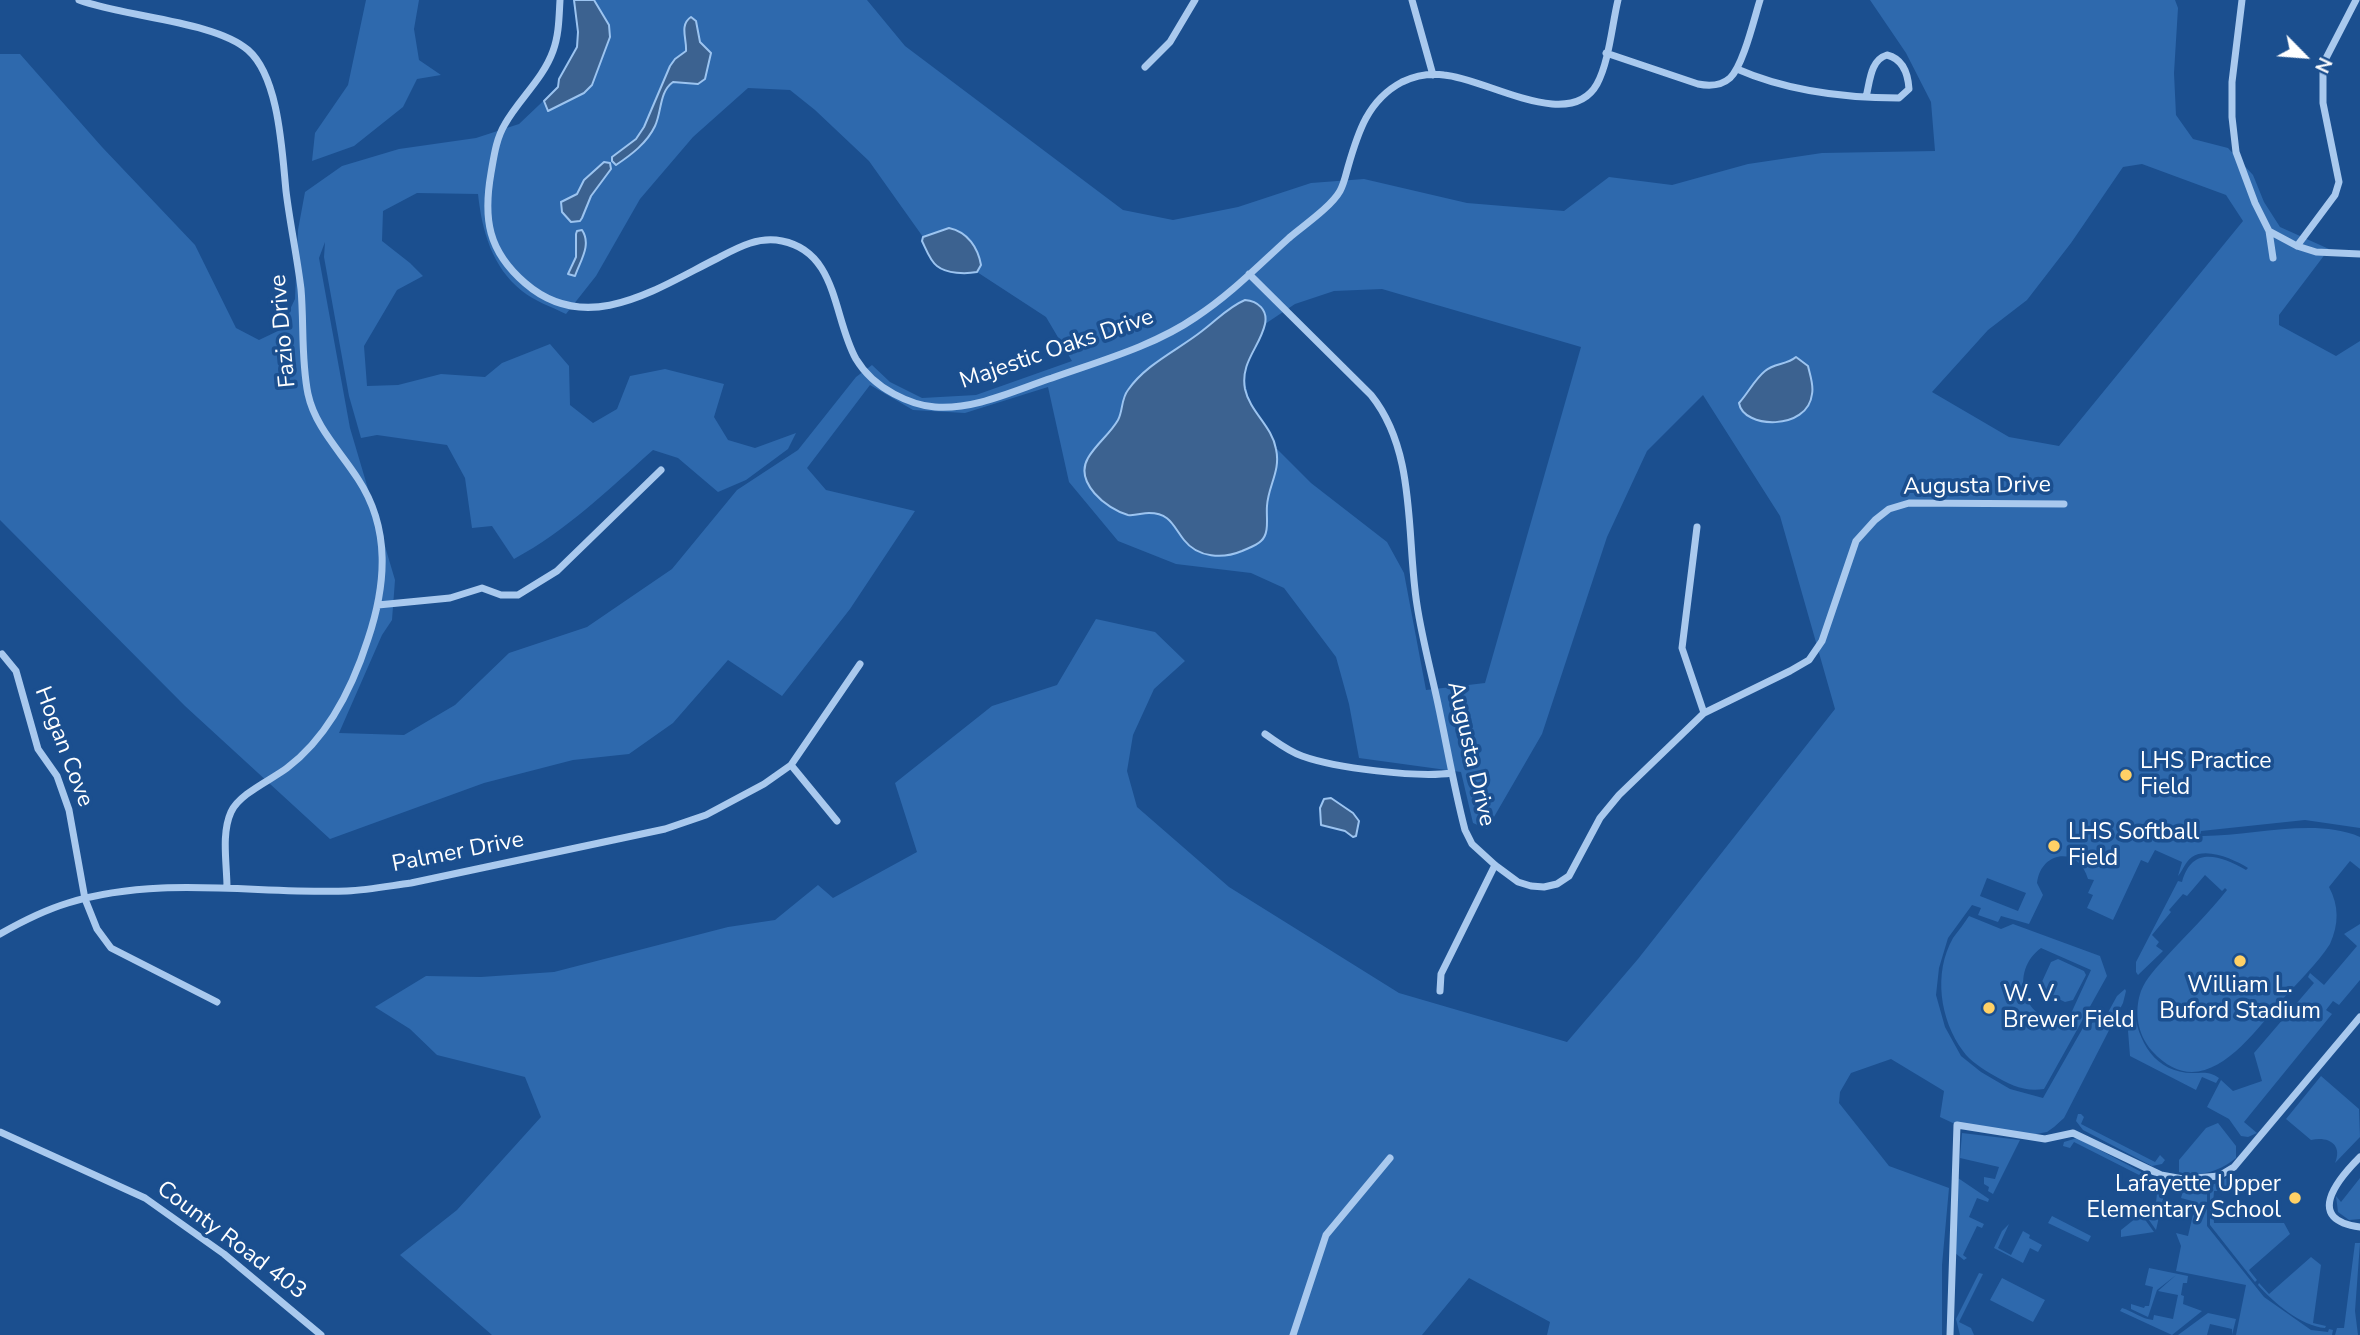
<!DOCTYPE html>
<style>
body{margin:0}
#map{position:relative;width:2360px;height:1335px;overflow:hidden;background:#1b4f8f;font-family:"Nunito Sans",sans-serif}
canvas{display:block}
.north{position:absolute;left:2269px;top:21px;width:70px;height:70px;-webkit-text-stroke:5px #1b4f8f;paint-order:stroke;rotate:115deg;font-size:19px;font-weight:700;line-height:28px;text-align:center;color:#fff}
.north::after{content:'';display:block;margin:auto;width:24px;height:32px;background:#fff;clip-path:polygon(50% 0,100% 100%,50% 72%,0 100%)}
</style>
<div id="map">
<canvas width="2360" height="1335"></canvas>
<div class="north">N</div>
</div>
<script>
const ctx = document.querySelector('canvas').getContext('2d');
ctx.lineJoin = 'round';
function paint(path, color) {
  ctx.fillStyle = color;
  ctx.fill(path, 'evenodd');
}
function trace(path, color, width, dash) {
  ctx.strokeStyle = color;
  ctx.lineWidth = width;
  ctx.lineCap = dash ? 'butt' : 'round';
  ctx.setLineDash(dash || []);
  ctx.stroke(path);
}
function label(font, color, halo, rows, align = 'center') {
  ctx.font = font + ' "Nunito Sans",sans-serif';
  ctx.lineWidth = 7;
  ctx.setLineDash([]);
  ctx.textBaseline = 'middle';
  ctx.strokeStyle = halo;
  ctx.fillStyle = color;
  for (const [text, x, y, turn = 0] of rows) {
    ctx.save();
    ctx.translate(x, y);
    ctx.rotate((+turn || 0) * Math.PI / 180);
    ctx.textAlign = isNaN(turn) ? turn : align;
    if (halo) ctx.strokeText(text, 0, 0);
    ctx.fillText(text, 0, 0);
    ctx.restore();
  }
}
paint(new Path2D(`
 M366,0H419L414,29L419,60L441,75L417,79L403,107L354,146L312,161L315,133L348,85Z
 M573,0H867L905,46L1123,210L1173,220L1238,207L1311,183L1364,179L1467,203L1564,211L1609,177L1672,185L1748,164L1822,153L1935,151L1931,102L1906,53L1870,0H2175L2178,8L2174,73L2176,115L2193,139L2228,148L2253,175L2264,202L2280,227L2329,249L2279,315V325L2336,356L2360,341V828L2305,820L2201,831L2200,836C2249,837 2314,817 2360,837V869L2350,861L2329,887C2339,906 2339,924 2330,944C2317,964 2298,982 2282,1000C2250,1037 2203,1107 2152,1051C2137,1034 2134,1011 2141,991C2146,978 2157,967 2166,957C2186,935 2209,913 2227,890L2225,888L2222,891L2205,875L2187,896L2183,894L2169,910L2171,912L2152,935L2159,942L2156,946L2163,951L2138,975L2136,972V962L2178,881L2182,882C2192,846 2219,855 2246,870L2248,868C2235,860 2207,847 2192,857C2185,862 2183,870 2178,876L2182,862L2155,850L2148,863L2141,860L2113,920L2087,908L2093,895L2088,893L2094,880L2088,879C2079,846 2041,850 2037,883L2043,895L2029,924L2001,916L1998,922L1978,915L1981,908L1972,905L1948,938L1939,968L1936,995L1945,1027L1961,1056L1981,1072L2010,1089L2043,1098L2084,1026L2089,1028L2097,1015L2105,1018L2117,996L2125,989L2126,991L2123,1003L2064,1118L2054,1127L2047,1132L2025,1136L1957,1125L1940,1117L1944,1091L1891,1059L1851,1073L1840,1092L1839,1103L1889,1166L1949,1188L1942,1265V1335H1547L1550,1322L1469,1278L1422,1335H492L400,1255L457,1210L541,1117L525,1077L437,1055L410,1029L375,1007L426,976L481,977L554,972L728,927L775,920L818,885L833,898L917,852L895,783L992,706L1057,685L1096,619L1155,632L1185,661L1154,689L1133,735L1127,771L1137,807L1229,887L1399,993L1567,1042L1638,959L1835,709L1780,516L1703,395L1647,451L1607,537L1542,734L1487,829L1473,823L1461,772L1359,758L1349,704L1336,657L1284,588L1251,573L1176,564L1118,541L1069,482L1048,387L965,413L913,410L870,385L807,468L826,490L915,511L850,609L782,696L728,660L673,723L629,754L573,760L484,783L330,839L185,706L0,520V54H20L102,147L195,245L236,328L259,340L280,330L295,299L298,230L305,192L342,166L399,149L476,138L519,124L558,87C560,71 572,61 577,46C581,30 576,15 573,0ZM748,88L790,90L815,110L869,161L923,237L922,241L937,266L966,274L977,272L1046,317L1072,361L976,395L922,398L890,382L872,365L856,377L798,450L737,490L672,569L587,627L509,653L455,705L404,735L339,733L382,635L392,620L395,580L350,428L319,258L325,242L324,257L349,396L361,438L377,435L447,445L465,478L472,528L492,526L514,559C566,531 609,489 653,450L678,458L718,492L746,480L788,449L796,433L755,448L728,440L714,417L724,384L665,369L630,376L617,409L593,423L570,405L569,366L550,344L502,363L485,377L441,374L398,385L367,386L364,346L397,290L423,276L410,263L382,241L383,211L417,193L478,194C482,231 492,267 522,291C534,301 552,307 566,314L596,276L640,199L693,137ZM2142,164L2226,195L2243,221L2059,446L2009,437L1932,392L1988,330L2027,300L2071,243L2123,167ZM1382,289L1581,347L1485,683L1426,690L1404,573L1387,542L1311,483L1276,448L1265,424L1250,406L1244,377L1249,358L1265,324L1295,304L1334,291ZM1987,878L2026,893L2018,911L1980,896Z
 M1969,916L2001,929L2013,924L2100,956L2107,976L2044,1089C2024,1092 2010,1085 1993,1075C1983,1069 1970,1061 1963,1051C1940,1020 1933,973 1953,938C1958,931 1964,924 1969,916ZM2041,948L2091,970L2068,1020C2025,1027 2007,973 2041,948Z
 M2360,924V980L2339,1005L2333,1001L2326,1010L2332,1014L2244,1122L2257,1133L2248,1137L2241,1136L2229,1119L2207,1107L2221,1080L2233,1091L2262,1081L2254,1053L2314,983L2308,977L2310,973L2324,985L2357,946L2344,934Z
 M2058,959L2084,971L2086,975L2073,1000L2065,1002L2042,991L2040,986L2051,962Z
 M2134,1007C2137,1041 2155,1073 2193,1073C2204,1073 2209,1071 2219,1078L2216,1083L2202,1077L2196,1090L2130,1056L2128,1031Z
 M2321,1076L2359,1109L2360,1137L2335,1163C2343,1144 2328,1136 2311,1140L2286,1119Z
 M2078,1114H2081L2084,1117L2081,1124L2155,1162L2160,1155L2165,1160L2162,1164L2152,1166L2083,1130L2076,1121Z
 M2218,1123L2236,1146V1158C2220,1171 2199,1178 2179,1172V1160L2206,1128Z
 M1962,1133L2020,1140L1993,1194L1988,1191L1989,1187L1984,1184V1177L1995,1179L1999,1167L1960,1158Z
 M2077,1138L2147,1175L2150,1180L2146,1186L2143,1187L2140,1184L2143,1177L2074,1142L2070,1148L2063,1146L2064,1142Z
 M1958,1178L1989,1199L1988,1202L1977,1198L1969,1217L1984,1224L1982,1228L1977,1226L1963,1255L1967,1258L1964,1260L1955,1253Z
 M2227,1178L2234,1179L2250,1190L2256,1183L2266,1191H2214L2213,1205H2210V1186Z
 M2360,1178V1219L2349,1220L2338,1212L2336,1196L2341,1202Z
 M2207,1186V1226L2264,1297L2311,1330L2328,1332L2329,1329L2333,1330L2332,1335H2236L2246,1285L2176,1271L2181,1246L2176,1233L2188,1236L2196,1202L2181,1198L2184,1187Z
 M2157,1193L2164,1195L2156,1230L2144,1213L2156,1203Z
 M2210,1209H2213L2214,1223H2284L2290,1234L2249,1270L2257,1280L2255,1282L2210,1225Z
 M2141,1214L2154,1232L2121,1237V1230Z
 M2052,1216L2091,1236L2088,1242L2048,1223Z
 M2009,1224L1998,1248L2011,1255L2023,1231L2030,1235L2029,1238L2042,1245L2038,1252L2030,1248L2023,1263L1994,1248L2002,1231Z
 M2355,1243H2360L2355,1311L2358,1335H2335L2337,1328H2344Z
 M2311,1257L2321,1265L2313,1323L2326,1326L2325,1328C2301,1326 2274,1303 2258,1285L2259,1283L2269,1294Z
 M2149,1268L2188,1276L2187,1283H2183L2181,1295L2184,1296L2183,1304L2202,1311L2172,1335L2120,1311L2122,1308C2132,1311 2142,1319 2153,1320L2154,1315L2173,1319L2178,1295L2158,1291L2176,1275L2157,1290L2148,1317L2131,1309V1304L2144,1308L2145,1306H2149L2153,1287L2145,1285Z
 M1979,1273L1983,1274L1959,1322L1971,1328L1974,1335H1960L1956,1319Z
 M2002,1278L2045,1300L2033,1322L1990,1300Z
 M2208,1313L2236,1319L2232,1335V1329L2210,1324L2207,1335H2178Z`), '#2e69ad');
const water = new Path2D(`
 M574,0H594L609,25L610,37L592,85L584,93L548,111L544,101L558,87L559,79L577,47L578,32Z
 M691,17L696,21L700,42L711,53L705,79L698,84L673,82C659,92 662,111 655,126C647,143 631,155 616,165L612,161V157L636,139L644,127L670,66L675,59L686,51C687,39 679,25 691,17Z
 M604,162L610,163L611,169L591,196L582,218L580,221L571,222L562,212L561,202L577,194L584,180Z
 M949,228C968,232 978,248 981,265L977,272C966,274 947,274 937,266C930,261 926,249 922,241L923,237Z
 M582,230C592,245 580,261 575,276L568,274L576,257V234L577,231Z
 M1245,300C1258,301 1268,310 1265,324C1260,347 1240,362 1245,389C1250,412 1272,426 1276,449C1281,471 1268,486 1267,506C1266,517 1270,533 1261,541C1256,546 1248,548 1242,551C1223,559 1198,558 1184,540C1173,526 1170,513 1149,513C1142,513 1135,516 1128,515C1106,509 1074,482 1088,458C1096,444 1110,434 1118,420C1123,411 1121,399 1128,390C1146,364 1178,350 1202,331C1217,320 1228,307 1245,300Z
 M1796,357L1808,366C1810,375 1814,385 1812,394C1808,431 1743,429 1739,403C1748,393 1755,379 1765,371C1774,363 1787,365 1796,357Z
 M1331,798L1353,813L1359,821L1356,836L1353,837L1345,831L1321,825L1320,808L1324,799Z`);
paint(water, '#3c6290');
trace(water, '#9cc4f0', 2);
trace(new Path2D(`
 M79,0C124,17 215,21 248,50C279,77 282,151 286,191C290,224 297,256 301,289C304,323 301,360 308,394C315,427 341,452 358,479C391,529 386,585 368,639C353,686 328,737 287,768C271,780 239,794 231,812C221,834 227,864 227,888
 M560,0C559,17 559,35 553,51C543,79 519,99 505,124C496,139 494,156 491,173C483,219 488,251 525,283C587,337 656,289 716,259C737,248 757,236 782,241C838,252 833,318 856,359C865,374 879,386 894,394C907,401 920,406 935,407C975,410 1015,390 1052,378C1100,361 1154,346 1196,317C1230,295 1259,265 1289,238C1303,226 1331,207 1340,191C1344,184 1346,174 1348,167C1358,132 1368,100 1402,82C1415,76 1430,73 1444,75C1485,78 1570,133 1597,84C1609,62 1612,25 1618,0
 M1412,0L1433,75
 M2242,0L2232,82V117L2236,152L2255,203L2269,231L2273,258
 M1606,53L1698,84C1708,86 1721,86 1730,78C1743,66 1754,19 1760,0
 M1145,67L1170,42L1195,0
 M1737,69C1787,91 1844,98 1899,98L1909,89C1908,73 1903,59 1887,55C1870,60 1870,82 1866,97
 M2269,231L2297,246L2316,252L2360,254
 M2297,246L2335,195L2339,182L2323,103V64L2356,0
 M1249,274L1371,395C1417,452 1406,536 1417,605C1422,638 1431,671 1438,704C1447,746 1454,788 1465,830L1472,844L1495,865L1518,882L1531,886L1544,887L1557,884L1569,876L1600,818L1619,795L1704,713L1790,671L1809,660L1822,641L1856,541L1875,520L1889,509L1909,503L2064,504
 M1697,527L1682,648L1704,713
 M378,605L450,598L482,588L501,595H518L557,571L661,470
 M2,654L16,671L38,749L57,776L69,810L85,899L97,929L111,948L217,1002
 M1265,734C1277,742 1288,751 1302,756C1335,768 1418,778 1452,773
 M791,765L837,821
 M0,934C21,922 45,910 68,903C158,875 255,894 347,891C368,890 389,886 411,883L665,829L706,815L764,784L791,765L860,664
 M1440,991L1441,974L1495,865
 M0,1132L145,1198L224,1254L321,1335
 M2360,1157C2336,1181 2305,1220 2360,1227
 M1293,1335L1326,1235L1390,1158
 M1950,1335L1957,1125L2045,1139L2073,1133L2161,1175L2183,1179L2219,1176L2234,1167L2360,1017`), '#a9c9ee', 7);
for (const [x, y, r, color] of [
 [2126,775,7,"#ffd166"],
 [2054,846,7,"#ffd166"],
 [2240,961,7,"#ffd166"],
 [1989,1008,7,"#ffd166"],
 [2295,1198,7,"#ffd166"]
]) {
  const dot = new Path2D();
  dot.arc(x, y, r, 0, 2 * Math.PI);
  ctx.fillStyle = color;
  ctx.fill(dot);
  trace(dot, '#1b4f8f', 2.5);
}
label('23px', '#fff', '#1b4f8f', [
 ["Fazio Drive",284,331,-95],
 ["Majestic Oaks Drive",1057,350,-19],
 ["Augusta Drive",1977,487,-1],
 ["Hogan Cove",63,747,69],
 ["Augusta Drive",1470,754,77],
 ["Palmer Drive",458,853,-11],
 ["County Road 403",231,1241,37]
]);
label('23px', '#fff', '#1b4f8f', [
 ["LHS Practice",2140,762],
 ["Field",2140,788],
 ["LHS Softball",2068,833],
 ["Field",2068,859],
 ["William L.",2240,986,"center"],
 ["Buford Stadium",2240,1012,"center"],
 ["W. V.",2003,995],
 ["Brewer Field",2003,1021],
 ["Lafayette Upper",2281,1185,"right"],
 ["Elementary School",2281,1211,"right"]
], 'left');
</script>
